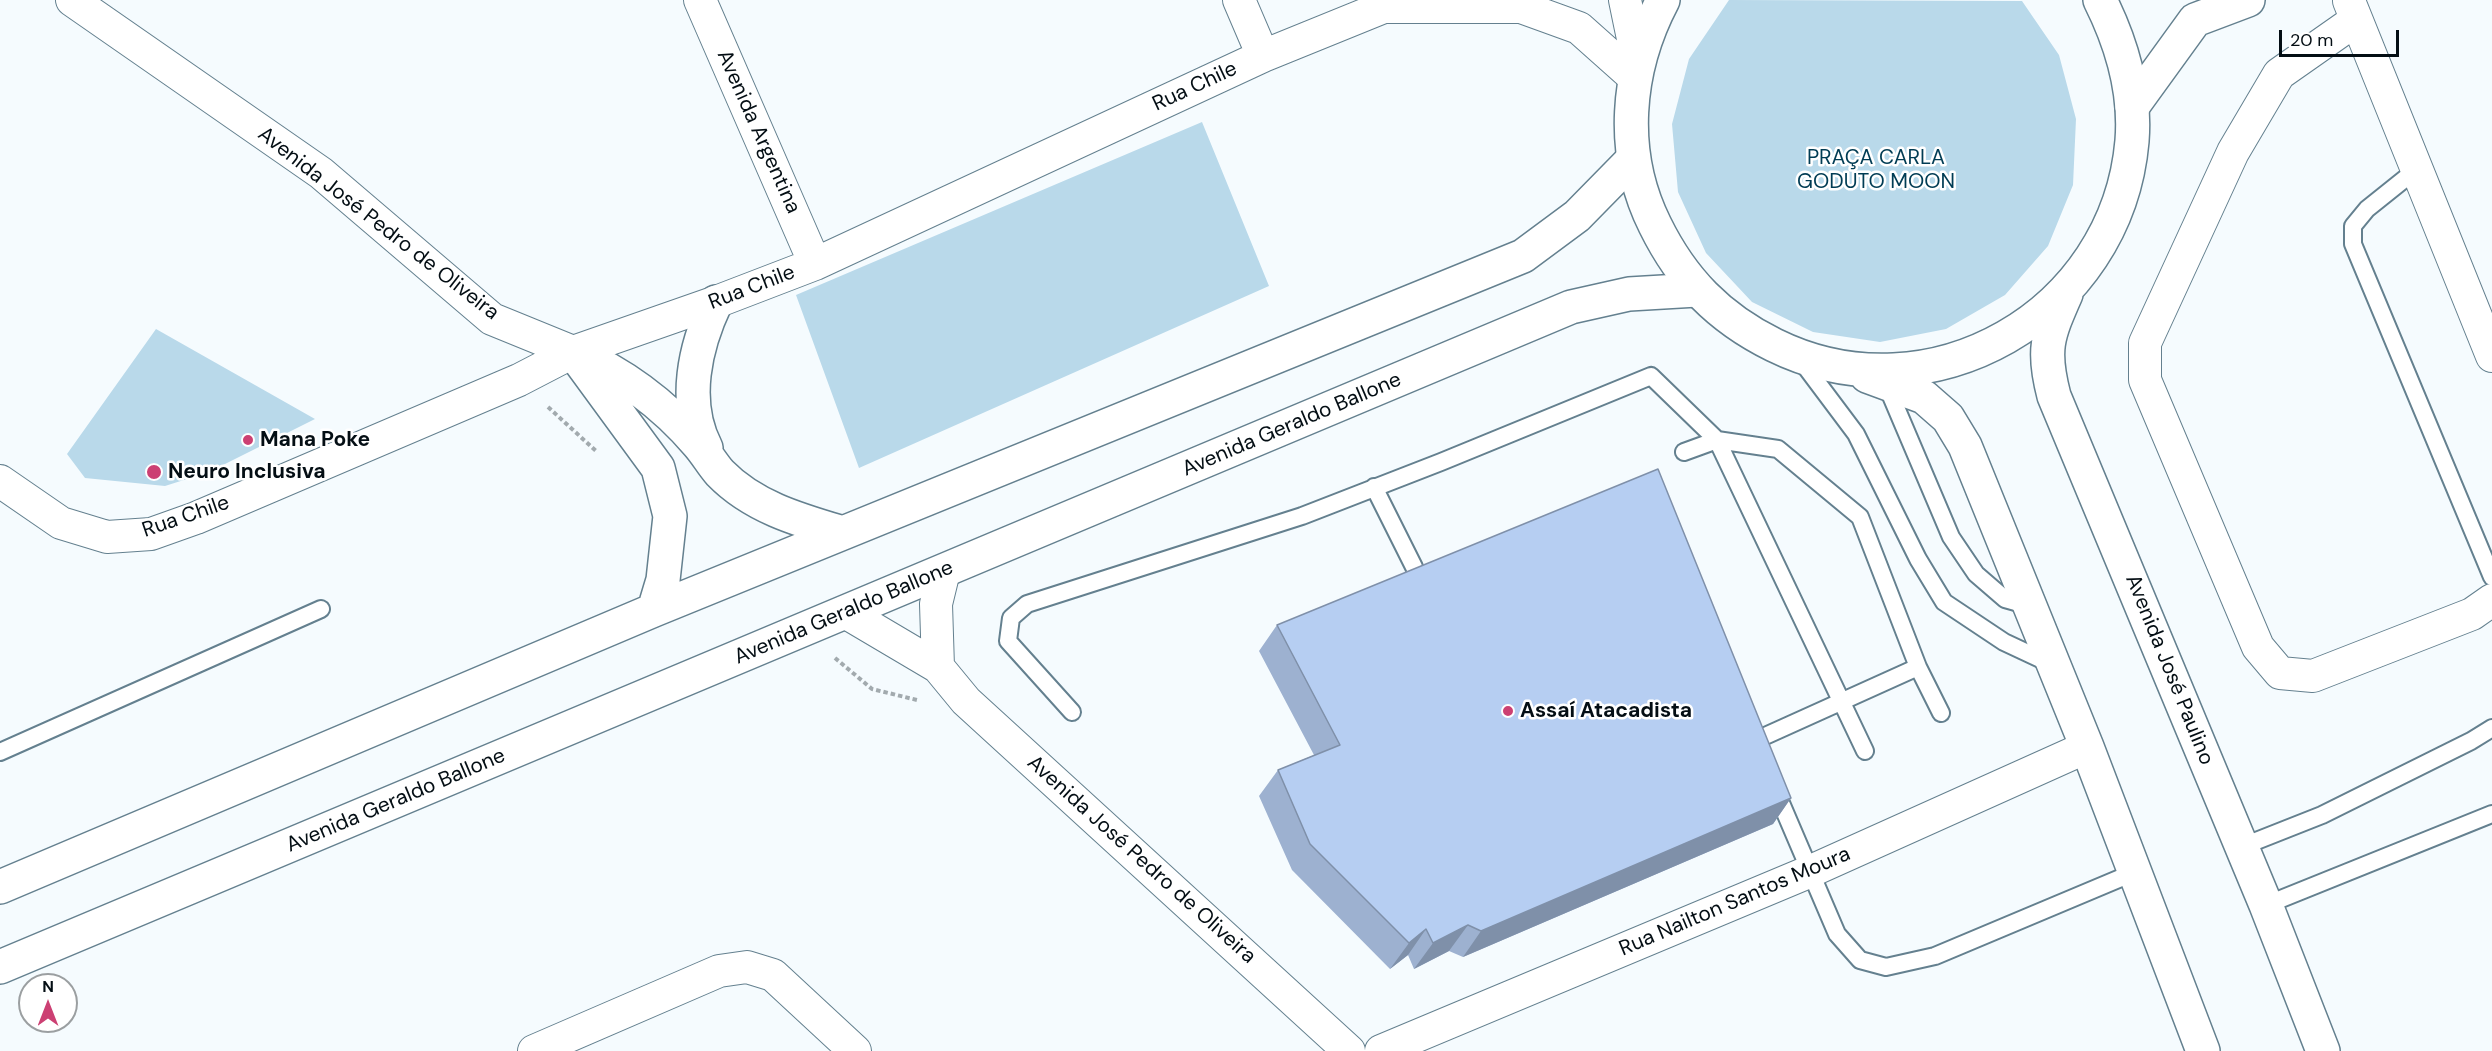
<!DOCTYPE html>
<meta charset="utf-8">
<style>
body{margin:0}
#map{position:relative;width:2492px;height:1051px;overflow:hidden;background:#f5fbfe;font-family:"DM Sans",sans-serif}
canvas{display:block}
.north{position:absolute;left:18px;top:973px;width:60px;height:60px;box-sizing:border-box;background:#fff;border:2px solid #9b9fa1;border-radius:50%;rotate:0deg;font-size:16px;font-weight:700;line-height:24px;text-align:center;color:#040e14}
.north::after{content:'';display:block;margin:auto;width:21px;height:27px;background:#cc4073;clip-path:polygon(50% 0,100% 100%,50% 72%,0 100%)}
.scale{position:absolute;left:2279px;top:30px;width:120px;height:27px;box-sizing:border-box;border:3px solid #040e14;border-top:0;padding-left:8px;font-size:18px;line-height:21px;white-space:nowrap;color:#040e14;-webkit-text-stroke:4px #fff;paint-order:stroke}
</style>
<div id="map">
<canvas width="2492" height="1051"></canvas>
<div class="north">N</div>
<div class="scale">20 m</div>
</div>
<script>
const ctx = document.querySelector('canvas').getContext('2d');
ctx.lineJoin = 'round';
function paint(path, color) {
  ctx.fillStyle = color;
  ctx.fill(path, 'evenodd');
}
function trace(path, color, width, dash) {
  ctx.strokeStyle = color;
  ctx.lineWidth = width;
  ctx.lineCap = dash ? 'butt' : 'round';
  ctx.setLineDash(dash || []);
  ctx.stroke(path);
}
function label(font, color, halo, rows, align = 'center') {
  ctx.font = font + ' "DM Sans",sans-serif';
  ctx.lineWidth = 5;
  ctx.setLineDash([]);
  ctx.textBaseline = 'middle';
  ctx.strokeStyle = halo;
  ctx.fillStyle = color;
  for (const [text, x, y, turn = 0] of rows) {
    ctx.save();
    ctx.translate(x, y);
    ctx.rotate((+turn || 0) * Math.PI / 180);
    ctx.textAlign = isNaN(turn) ? turn : align;
    if (halo) ctx.strokeText(text, 0, 0);
    ctx.fillText(text, 0, 0);
    ctx.restore();
  }
}
paint(new Path2D(`
 M1729,0L2022,1L2059,55L2076,119L2073,185L2048,246L2005,295L1946,329L1880,342L1813,332L1752,302L1706,253L1678,192L1672,124L1689,59Z
 M1202,122L1269,286L859,468L796,295Z
 M156,329L315,419L209,472L165,486L85,478L67,454Z`), '#b9d9ea');
const service = new Path2D(`
 M2417,169L2367,209L2353,226V244L2492,577
 M1799,358L1856,434L1918,559L1944,602L2004,642L2051,664
 M1886,384L1951,537L1976,574L2005,599L2030,606
 M1684,452L1717,440L1778,449L1860,517L1918,667
 M1374,487L1414,567
 M1072,712L1008,641L1011,618L1027,604L1302,516L1441,462L1651,376L1717,440L1865,751
 M1754,741L1918,667L1941,713
 M0,752L321,609
 M1775,789L1837,934L1860,960L1886,967L1935,956L2135,872
 M2241,847L2322,815L2471,741L2492,728
 M2266,905L2492,814`);
const minor = new Path2D(`
 M72,0L321,173L492,319L573,352
 M700,0L815,264
 M1239,0L1263,56
 M1625,0L1638,63
 M2349,1L2492,356
 M1387,7H1521L1579,28L1634,77
 M2356,20L2279,74L2233,152L2145,343V380L2258,647L2280,673L2313,676L2472,614L2492,600
 M0,481L61,523L107,537L151,534L196,518L519,380L573,352L716,302L815,264L1263,56L1401,0
 M845,612L938,667L966,701L1349,1051
 M938,667L936,604L944,571
 M534,1051L719,971L747,967L773,975L855,1051
 M1381,1051L1811,871L2087,747`);
const tertiary = new Path2D(`
 M2132,107L2195,20L2248,0
 M573,352C622,373 663,403 698,444C706,453 712,464 720,473C753,507 799,520 843,533
 M576,356L658,468L670,516L663,580L654,610
 M706,448C682,402 695,346 716,302
 M0,887L654,610L1523,256L1577,216L1633,159
 M0,967L1571,307L1629,294L1697,290`);
const primary = new Path2D(`
 M1663,0C1626,70 1619,153 1655,225C1682,280 1719,318 1774,345C1930,422 2117,315 2132,141C2136,91 2122,44 2100,0
 M2066,294C2047,337 2042,350 2054,396L2266,905L2323,1051
 M1867,376L1924,397L1948,418L1965,446L2087,747L2203,1051`);
trace(service, '#64808f', 20);
trace(minor, '#64808f', 34);
trace(tertiary, '#64808f', 36);
trace(primary, '#64808f', 36);
trace(new Path2D(`
 M548,407L596,451
 M835,658L872,689L917,700`), '#a2aaae', 4, [4.5, 3]);
trace(service, '#fff', 16);
trace(minor, '#fff', 32);
trace(tertiary, '#fff', 33);
trace(primary, '#fff', 33);
paint(new Path2D(`
 M1277,625L1791,798L1773,824L1463,957L1449,951L1414,969L1408,955L1390,969L1292,870L1259,796L1278,770L1314,755L1259,651Z`), '#9db1d0');
paint(new Path2D(`
 M1791,798L1773,824L1463,957L1481,931Z
 M1468,925L1449,951L1414,969L1433,943Z
 M1426,929L1408,955L1390,969L1409,943Z`), '#7f90a9');
const building = new Path2D(`
 M1658,469L1791,798L1481,931L1468,925L1433,943L1426,929L1409,943L1310,844L1278,770L1340,745L1277,625Z`);
paint(building, '#b6cef2');
trace(building, '#7f90a9', 1.5);
for (const [x, y, r, color] of [
 [248,440,6,"#cc4073"],
 [154,472,8,"#cc4073"],
 [1508,711,6,"#cc4073"]
]) {
  const dot = new Path2D();
  dot.arc(x, y, r, 0, 2 * Math.PI);
  ctx.fillStyle = color;
  ctx.fill(dot);
  trace(dot, '#fff', 2);
}
label('21px', '#040e14', '#fff', [
 ["Rua Chile",1195,87,-25],
 ["Avenida Argentina",758,132,66],
 ["Avenida José Pedro de Oliveira",378,224,38],
 ["Rua Chile",752,288,-21],
 ["Avenida Geraldo Ballone",1292,425,-23],
 ["Rua Chile",186,517,-19],
 ["Avenida Geraldo Ballone",844,613,-23],
 ["Avenida José Paulino",2169,670,68],
 ["Avenida Geraldo Ballone",396,801,-23],
 ["Avenida José Pedro de Oliveira",1141,860,42],
 ["Rua Nailton Santos Moura",1735,902,-23]
]);
label('21px', '#003c54', '#fff', [
 ["PRAÇA CARLA",1876,158],
 ["GODUTO MOON",1876,182]
]);
label('bold 21px', '#040e14', '#fff', [
 ["Mana Poke",260,440],
 ["Neuro Inclusiva",168,472],
 ["Assaí Atacadista",1520,711]
], 'left');
</script>
